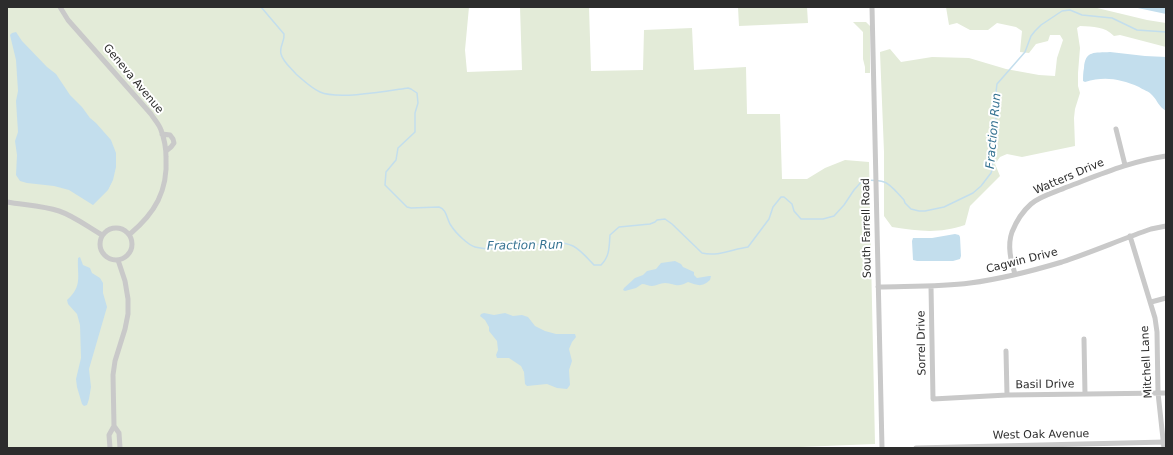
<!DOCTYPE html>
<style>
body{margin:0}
#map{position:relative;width:1173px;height:455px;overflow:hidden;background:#fff;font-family:"DejaVu Sans",sans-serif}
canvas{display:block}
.frame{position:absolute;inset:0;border:8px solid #2c2c2c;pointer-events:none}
</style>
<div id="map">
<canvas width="1173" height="455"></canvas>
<div class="frame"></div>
</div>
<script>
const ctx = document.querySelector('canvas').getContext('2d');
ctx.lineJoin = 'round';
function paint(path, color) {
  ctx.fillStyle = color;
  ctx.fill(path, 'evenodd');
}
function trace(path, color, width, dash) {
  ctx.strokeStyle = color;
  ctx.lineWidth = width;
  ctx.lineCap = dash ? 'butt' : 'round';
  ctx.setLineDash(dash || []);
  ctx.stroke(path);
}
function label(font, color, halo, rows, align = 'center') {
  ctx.font = font + ' "DejaVu Sans",sans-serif';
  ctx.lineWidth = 4;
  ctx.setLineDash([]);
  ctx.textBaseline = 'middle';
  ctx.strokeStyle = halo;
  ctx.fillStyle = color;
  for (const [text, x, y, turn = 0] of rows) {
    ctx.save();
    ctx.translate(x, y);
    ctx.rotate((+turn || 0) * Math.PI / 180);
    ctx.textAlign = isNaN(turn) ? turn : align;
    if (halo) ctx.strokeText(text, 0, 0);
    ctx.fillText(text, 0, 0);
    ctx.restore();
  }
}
paint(new Path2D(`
 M7,7H469L465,50L467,72L522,70L520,7H589L591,71L643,70L644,30L692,28L694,70L746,67L747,114H780L782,179H807L825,168L845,160L869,162L875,444L775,448H7Z
 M738,7H807L808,23L739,26Z
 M946,7H1093L1147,20L1166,23V47L1120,35L1114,36C1104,26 1094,27 1080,26L1077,28L1080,48L1078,73V86L1080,93L1075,109L1074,118L1075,146L1022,157L1007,154L1000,157L995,164L1000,176L970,206L965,225C938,234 919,231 892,227L884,216V152L880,52L890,49L901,62L932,57L969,58L1006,69L1039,75L1055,76L1057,58L1063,40L1060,35H1050L1048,41L1036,44L1029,53L1020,52L1022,31L1016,27L997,23L988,30H970L957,23L949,25Z
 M853,22H866L870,26V73H865V67L863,59V32Z`), '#e3ebd8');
paint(new Path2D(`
 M1133,7H1166V14Z
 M16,32L22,41L47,67L56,74L70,95L82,107L90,118L96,123L111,140L116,153V167L113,180L108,190L93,205L69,190L54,186L27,183L20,181L16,175L17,155L15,141L18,132L16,101L18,91L16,60L10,35L12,33Z
 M1110,52L1145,56L1166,57V111C1158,106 1158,101 1152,95C1149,91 1143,90 1139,87C1120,79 1105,76 1085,82L1083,81C1083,77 1083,73 1084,68C1085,50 1095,53 1110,52Z
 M955,234L959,235L960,237L961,256L960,259L953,261H917L913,260L912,241L913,238H932Z
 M80,257L83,265L90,268L92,273L100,278L103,283V293L107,307L89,369L91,387L89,399L87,405L84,406L82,404L77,387L76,379L81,358L80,325L77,314L68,304L67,300C83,286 77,276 78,258Z
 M675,261L681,264L683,267L694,272V275L697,278L709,276H711L710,280C701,288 698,285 688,282C677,288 676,284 665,283C660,283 656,286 652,286C649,286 645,284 642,284L636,288L625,291L623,290L624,288L635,278L643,275L647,271L656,269L661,263Z
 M484,313L494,315L505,313L513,316L522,315L528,317L535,326L545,331L556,334H575L576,337L572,342L569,349L572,361L569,370L570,385L567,389L557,388L547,384L527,386L525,384L524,372L521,366L509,358H497L496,355L498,350L497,341L489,331V327L485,320L480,316L481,314Z`), '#c3deed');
trace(new Path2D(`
 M261,7L284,34C285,42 279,46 281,54C283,62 291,68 296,74C303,80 311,88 320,92C338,100 387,91 408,88L411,89L417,93L418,103L415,113V132L398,148L396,160L386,172L385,185L407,207L411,208L439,207C448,210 446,220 452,227C456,233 468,245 475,247C486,250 510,249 521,247C536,245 559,239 573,246C581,250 588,259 594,265H601C610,256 609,247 610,235L619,227L650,224L655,222L657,220L665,219L672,224L702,253C717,257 733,249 748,247L769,219L773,207L781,197H784L792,204L794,211L801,219H823L834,216L844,205L854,190L863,180C889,180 887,182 904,200L905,203L911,209L919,211H925L944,207L973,193L981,186L991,173L993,167L991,149L992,133L996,118V92L997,84L1025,52L1031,36L1035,31L1041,25L1062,11L1070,10L1082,15L1112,18L1137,30L1166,32`), '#c3deed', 1.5);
trace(new Path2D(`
 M60,7L68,20L151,114C154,119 159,124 161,130C164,138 166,148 166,157C168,191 155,213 130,234
 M872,7L882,448
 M1116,129L1125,165
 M162,134L170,135L173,139L174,143L171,147L166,151
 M7,202C24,205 43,206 59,211C74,216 88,227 102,235
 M100 244a16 16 0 1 1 32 0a16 16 0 1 1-32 0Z
 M1130,236L1155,318L1157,332L1158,393L1164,448
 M1015,274C1011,261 1007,246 1012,232C1016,222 1023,211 1031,204C1040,196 1056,192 1067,187C1099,175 1131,161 1166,156
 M931,286L933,399L1007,395L1166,393
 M878,287C908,286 940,287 970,283C1001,279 1032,271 1062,262C1092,252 1122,239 1151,229L1166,226
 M1151,302L1166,298
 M1084,339L1085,394
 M1006,351L1007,395
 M114,426L119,433L120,448
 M110,448L109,435L114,426L113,375L115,361L125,329L128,314V299L125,281L118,260
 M916,448L1166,442`), '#c9c9c9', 5);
label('11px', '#2c2c2c', '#fff', [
 ["Geneva Avenue",133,79,50],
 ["Watters Drive",1069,177,-23],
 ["South Farrell Road",867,228,-91],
 ["Cagwin Drive",1022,261,-14],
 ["Sorrel Drive",922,343,-91],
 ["Mitchell Lane",1147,362,-93],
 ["Basil Drive",1045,385,-1],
 ["West Oak Avenue",1041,435,-1]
]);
label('italic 12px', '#367392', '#fff', [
 ["Fraction Run",994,131,-85],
 ["Fraction Run",525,246,-1]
]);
</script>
